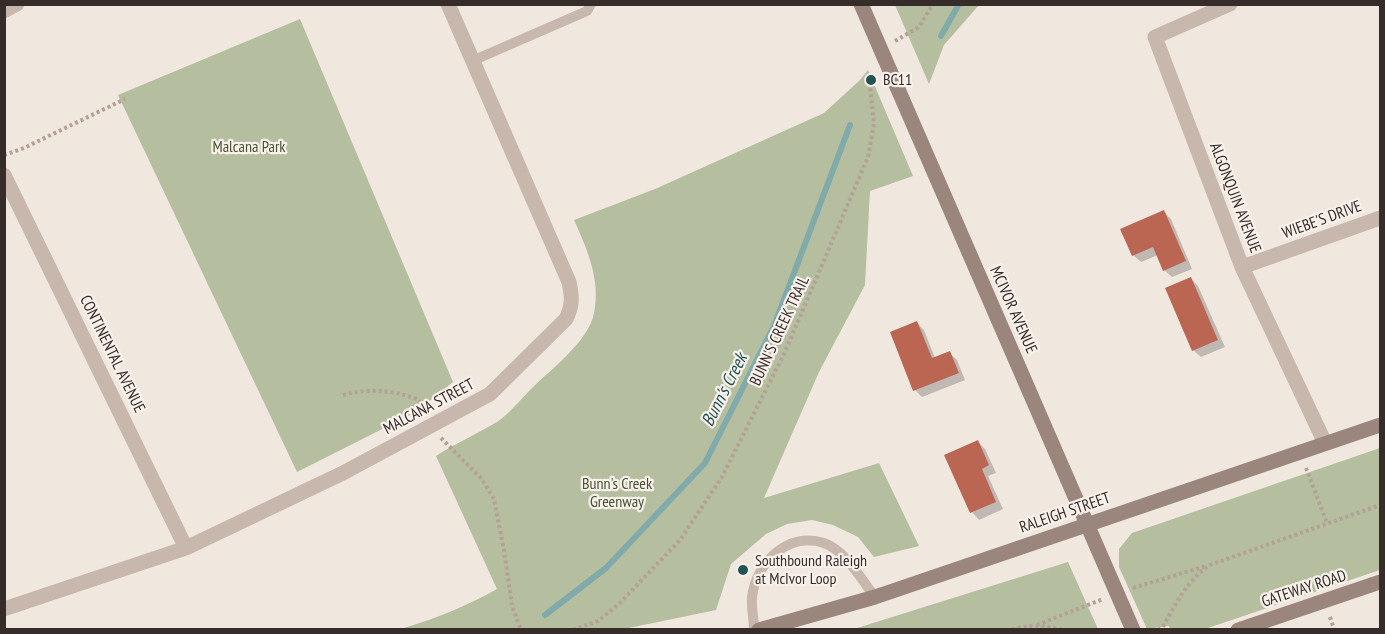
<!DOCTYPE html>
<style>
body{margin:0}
#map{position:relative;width:1385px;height:634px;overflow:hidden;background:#f0e7df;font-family:"PT Sans Narrow",sans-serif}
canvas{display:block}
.frame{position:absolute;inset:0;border:6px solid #362d2a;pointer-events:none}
</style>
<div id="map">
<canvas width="1385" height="634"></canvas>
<div class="frame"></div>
</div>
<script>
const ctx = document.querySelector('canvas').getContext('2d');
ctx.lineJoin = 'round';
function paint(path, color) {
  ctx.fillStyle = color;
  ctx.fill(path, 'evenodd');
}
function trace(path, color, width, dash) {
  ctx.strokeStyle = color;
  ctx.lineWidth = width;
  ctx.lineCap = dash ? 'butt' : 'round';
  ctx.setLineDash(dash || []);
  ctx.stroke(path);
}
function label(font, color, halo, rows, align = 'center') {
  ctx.font = font + ' "PT Sans Narrow",sans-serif';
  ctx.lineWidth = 4.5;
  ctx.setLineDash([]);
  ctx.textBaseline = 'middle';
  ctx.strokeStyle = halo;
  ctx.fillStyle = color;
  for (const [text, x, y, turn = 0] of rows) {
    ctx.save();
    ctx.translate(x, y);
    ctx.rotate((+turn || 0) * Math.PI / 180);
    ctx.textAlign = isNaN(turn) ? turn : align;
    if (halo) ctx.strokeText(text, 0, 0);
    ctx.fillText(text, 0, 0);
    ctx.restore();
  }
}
paint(new Path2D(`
 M895,5H979L944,45L929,84Z
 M300,19L453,382L416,412L297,472L118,95Z
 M868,70L913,176L870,191L865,285L819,372L764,498L879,463L919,546L874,557L858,537L833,525L812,520L787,524L766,534L731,564L716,610L624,629H401C434,619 467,606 497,589L436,456C456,443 477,434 497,422C509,414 520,400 530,390C550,370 589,341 594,313C601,280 587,249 574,220L655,189L824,113L860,80Z
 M1380,448V570L1205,629H1170L1169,626L1147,629L1119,567V549L1132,533Z
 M1068,562L1098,629H854Z`), '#b6bea0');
paint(new Path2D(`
 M1164,212L1171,219L1192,269L1172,277L1164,270L1158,255L1141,262L1133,255Z
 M1191,279L1198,286L1225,347L1201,357L1193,350Z
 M917,323L924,330L935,358L949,353L957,360L965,380L922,397L915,390Z
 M978,442L985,449L996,473L988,476L1003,509L979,520L972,512L946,456Z`), '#0003');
trace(new Path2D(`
 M941,36L959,4
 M545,615L606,568L705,463L774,326L850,125`), '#80abaa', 6);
paint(new Path2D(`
 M1164,210L1186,261L1163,271L1153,247L1132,256L1120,229Z
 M1191,277L1218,340L1192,351L1165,288Z
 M917,321L932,358L950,351L959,373L913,391L890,332Z
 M978,440L989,465L982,469L996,502L970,513L944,455Z`), '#bb6653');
trace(new Path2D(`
 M895,41L919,27L933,4
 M4,155L24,148L125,99
 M343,395C367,388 396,390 419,400L424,412
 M441,438L482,479L494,499L504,550L512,606L521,630
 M1306,468L1327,523
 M1133,588L1206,566
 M1330,617L1334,629
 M1037,625L1103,599
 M573,630L598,621L620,603L680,540L722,477L785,352L868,157L874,124L870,87L874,77
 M1012,630C1030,623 1044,626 1063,630
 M1158,630L1162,628C1176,604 1187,580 1210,565L1380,505`), '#b3a196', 4, [3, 3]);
trace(new Path2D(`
 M472,61L587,11L591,4
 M754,630C754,619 751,607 752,597C756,563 788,531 824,543C846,551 861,579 875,597`), '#c8b7ac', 10);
trace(new Path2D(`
 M1230,4L1155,37L1242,267L1325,443
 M4,11L17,4
 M4,175L186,548
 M1242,267L1380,218
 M4,609L186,548L343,473L490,394L566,319C573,305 572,296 569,282L448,4`), '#c8b7ac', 15);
trace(new Path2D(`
 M861,4L1133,630
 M759,630L875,597L1380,425
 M1238,630L1380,582`), '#9b867d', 15);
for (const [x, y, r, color] of [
 [871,80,6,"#235454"],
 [743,570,6,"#235454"]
]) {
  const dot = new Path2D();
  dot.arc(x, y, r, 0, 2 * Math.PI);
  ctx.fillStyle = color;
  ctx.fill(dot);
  trace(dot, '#f8f1eb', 2);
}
label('16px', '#362d2a', '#f8f1eb', [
 ["BC11",883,80],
 ["Southbound Raleigh",755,561],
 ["at McIvor Loop",755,579]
], 'left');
label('16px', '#485230', '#f8f1eb', [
 ["Malcana Park",249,147],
 ["Bunn's Creek",617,484],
 ["Greenway",617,502]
]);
label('16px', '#362d2a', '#f8f1eb', [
 ["ALGONQUIN AVENUE",1235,198,69],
 ["WIEBE'S DRIVE",1322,220,-20],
 ["MCIVOR AVENUE",1013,310,66],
 ["BUNN'S CREEK TRAIL",780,331,-65],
 ["CONTINENTAL AVENUE",112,354,64],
 ["MALCANA STREET",429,407,-28],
 ["RALEIGH STREET",1065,513,-19],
 ["GATEWAY ROAD",1304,589,-18]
]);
label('italic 18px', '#235454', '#f8f1eb', [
 ["Bunn's Creek",725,390,-63]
]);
</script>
